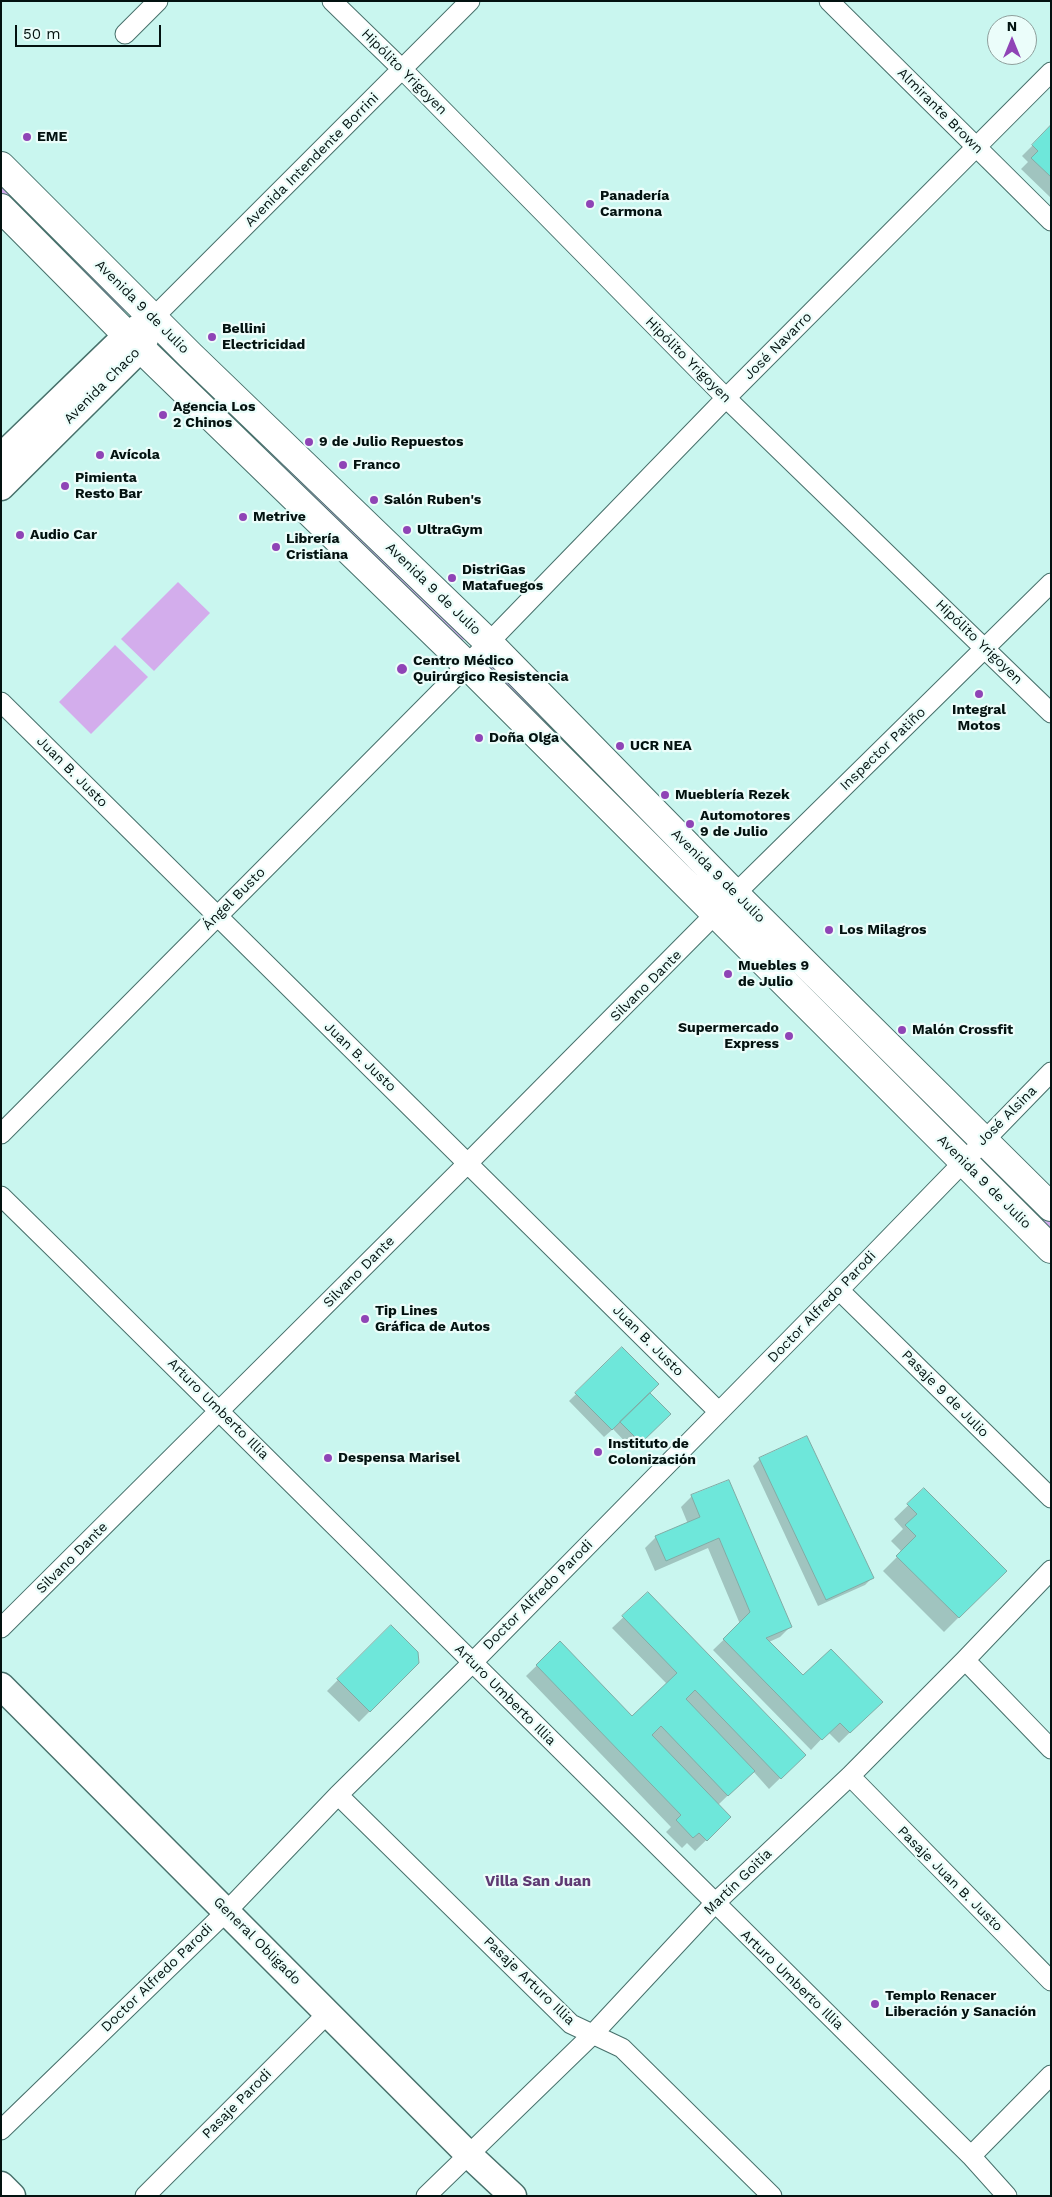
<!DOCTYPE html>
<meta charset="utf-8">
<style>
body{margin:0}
#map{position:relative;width:1052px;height:2197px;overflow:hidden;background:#c9f6ef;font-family:"Work Sans",sans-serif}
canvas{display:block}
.frame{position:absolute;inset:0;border:2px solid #031210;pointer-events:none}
.north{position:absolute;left:987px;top:15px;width:50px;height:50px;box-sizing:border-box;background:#ebfdfa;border:1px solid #8e9f9c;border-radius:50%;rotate:0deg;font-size:14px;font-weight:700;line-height:20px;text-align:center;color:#031210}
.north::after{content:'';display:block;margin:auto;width:18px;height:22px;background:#8f44b6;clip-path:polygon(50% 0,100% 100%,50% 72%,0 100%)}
.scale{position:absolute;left:15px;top:25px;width:146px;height:22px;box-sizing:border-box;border:2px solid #031210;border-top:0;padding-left:6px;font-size:15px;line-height:18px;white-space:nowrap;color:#031210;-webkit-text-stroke:4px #ebfdfa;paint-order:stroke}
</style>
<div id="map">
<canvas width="1052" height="2197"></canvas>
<div class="frame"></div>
<div class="north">N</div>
<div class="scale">50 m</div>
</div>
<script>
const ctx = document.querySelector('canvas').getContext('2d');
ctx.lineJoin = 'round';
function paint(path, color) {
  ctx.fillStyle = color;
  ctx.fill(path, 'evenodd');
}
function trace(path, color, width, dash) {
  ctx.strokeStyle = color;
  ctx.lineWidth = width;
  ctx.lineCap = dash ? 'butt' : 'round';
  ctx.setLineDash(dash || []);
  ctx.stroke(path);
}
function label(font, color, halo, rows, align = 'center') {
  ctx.font = font + ' "Work Sans",sans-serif';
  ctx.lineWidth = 4.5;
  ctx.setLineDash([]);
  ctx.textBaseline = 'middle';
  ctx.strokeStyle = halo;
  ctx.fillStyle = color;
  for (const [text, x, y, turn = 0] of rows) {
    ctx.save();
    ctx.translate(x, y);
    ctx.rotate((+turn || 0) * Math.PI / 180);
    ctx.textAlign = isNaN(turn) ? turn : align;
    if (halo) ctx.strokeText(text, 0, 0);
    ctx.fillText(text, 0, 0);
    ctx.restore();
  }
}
paint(new Path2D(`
 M1,176L130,305L119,315L1,196Z
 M172,346L465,638L457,647L164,355Z
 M178,582L210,613L154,671L121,639Z
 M115,645L148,677L91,734L59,702Z
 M489,664L708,884L701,891L481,672Z
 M982,1153L1051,1221V1236L974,1161Z`), '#d3adec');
paint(new Path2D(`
 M1051,127V198L1021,169L1028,162L1022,156Z
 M622,1349L649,1393L669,1414L633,1450L613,1429L604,1437L569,1401Z
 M760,1459L872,1578L865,1585L818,1606L753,1466Z
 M924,1490L1005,1571L944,1632L883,1571L902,1552L891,1541L903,1529L894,1519Z
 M692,1496L790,1627L780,1637L769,1642L803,1677L881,1702L839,1743L828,1732L811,1750L713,1650L740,1624L708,1548L655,1571L645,1548L656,1537L688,1524L681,1507Z
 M648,1594L804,1755L769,1789L753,1771L718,1805L730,1817L695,1851L687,1843L682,1848L666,1832L671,1827L526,1676L560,1643L632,1718L667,1684L612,1628Z
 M391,1626L418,1663L359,1722L327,1691Z`), '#0003');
const building = new Path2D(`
 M1051,125V177L1031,158L1038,151L1032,145Z
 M622,1347L659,1384L612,1430L575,1393Z
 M650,1393L671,1414L641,1443L620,1422Z
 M807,1436L874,1578L826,1600L759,1458Z
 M729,1480L792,1627L766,1638L803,1675L831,1649L883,1702L850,1733L840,1723L822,1740L723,1639L750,1612L719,1538L666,1561L655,1536L700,1517L691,1495Z
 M924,1488L1007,1571L959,1618L896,1556L916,1536L905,1525L917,1514L907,1504Z
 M648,1592L806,1755L781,1779L695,1690L686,1699L755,1771L728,1796L661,1726L652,1735L731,1817L707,1841L699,1833L693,1838L676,1820L681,1815L536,1665L560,1641L632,1716L677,1673L622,1616Z
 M391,1625L418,1652L419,1663L370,1712L337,1679Z`);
paint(building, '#6ee7da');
trace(building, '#80aba5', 1);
const street = new Path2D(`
 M332,1L402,69L726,398L1051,713
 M829,1L1051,221
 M125,34L158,1
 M153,318L470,1
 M1,702C239,940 481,1174 719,1412
 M1,1134L467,665L726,398L1051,72
 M1,1196C326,1514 646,1837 971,2156L1007,2196
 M839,1290L1051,1498
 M1,1628L469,1162L735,894L1051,583
 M965,1660L1051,1749
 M850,1776L1051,1981
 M338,1795L571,2024L622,2048L772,2196
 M1,2130L227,1911L338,1795L473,1662L839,1290L1051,1072
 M971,2156L1051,2075
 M145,2196L328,2013
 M426,2196L592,2035L714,1904L850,1776L965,1660L1051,1570`);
const secondary = new Path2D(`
 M1,457L127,335L144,324
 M1,487L142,347L153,318
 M1,1686L468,2154L513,2196
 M1,2185L12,2196`);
const primary = new Path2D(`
 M1,166L190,355L488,642L735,894L1051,1207
 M1,208L127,335L467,665L1051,1249`);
trace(street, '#47706b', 21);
trace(secondary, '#47706b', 29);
trace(primary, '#47706b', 30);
trace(street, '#fff', 19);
trace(secondary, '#fff', 26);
trace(primary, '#fff', 28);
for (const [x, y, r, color] of [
 [27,137,5,"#8f44b6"],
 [590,204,5,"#8f44b6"],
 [212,337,5,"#8f44b6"],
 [163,415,5,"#8f44b6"],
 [309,442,5,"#8f44b6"],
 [100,455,5,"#8f44b6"],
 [343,465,5,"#8f44b6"],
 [65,486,5,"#8f44b6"],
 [374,500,5,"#8f44b6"],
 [243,517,5,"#8f44b6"],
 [407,530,5,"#8f44b6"],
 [20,535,5,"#8f44b6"],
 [276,547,5,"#8f44b6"],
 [452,578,5,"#8f44b6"],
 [402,669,6,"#8f44b6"],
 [979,694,5,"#8f44b6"],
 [479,738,5,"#8f44b6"],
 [620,746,5,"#8f44b6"],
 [665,795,5,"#8f44b6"],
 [690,824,5,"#8f44b6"],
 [829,930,5,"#8f44b6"],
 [728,974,5,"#8f44b6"],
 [902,1030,5,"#8f44b6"],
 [789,1036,5,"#8f44b6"],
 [365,1319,5,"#8f44b6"],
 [598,1452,5,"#8f44b6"],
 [328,1458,5,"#8f44b6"],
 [875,2004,5,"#8f44b6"]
]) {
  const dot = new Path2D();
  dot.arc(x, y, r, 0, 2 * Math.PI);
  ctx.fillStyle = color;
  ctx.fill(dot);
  trace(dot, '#ebfdfa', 2);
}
label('14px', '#031210', '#ebfdfa', [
 ["Hipólito Yrigoyen",404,72,45],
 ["Almirante Brown",940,111,45],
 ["Avenida Intendente Borrini",312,160,-45],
 ["Avenida 9 de Julio",142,307,45],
 ["José Navarro",778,346,-45],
 ["Hipólito Yrigoyen",688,360,45],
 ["Avenida Chaco",102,386,-45],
 ["Avenida 9 de Julio",433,589,44],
 ["Hipólito Yrigoyen",979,642,44],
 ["Inspector Patiño",883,749,-44],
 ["Juan B. Justo",72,772,45],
 ["Avenida 9 de Julio",718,876,45],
 ["Ángel Busto",234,899,-45],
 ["Silvano Dante",646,986,-45],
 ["Juan B. Justo",360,1057,44],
 ["José Alsina",1007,1116,-45],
 ["Avenida 9 de Julio",984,1182,45],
 ["Silvano Dante",359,1272,-45],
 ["Doctor Alfredo Parodi",822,1307,-46],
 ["Juan B. Justo",648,1341,45],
 ["Pasaje 9 de Julio",945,1394,45],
 ["Arturo Umberto Illia",218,1409,45],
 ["Silvano Dante",72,1558,-45],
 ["Doctor Alfredo Parodi",538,1595,-45],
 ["Arturo Umberto Illia",505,1695,45],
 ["Pasaje Juan B. Justo",950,1879,45],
 ["Martín Goitía",738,1882,-44],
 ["General Obligado",257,1941,45],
 ["Doctor Alfredo Parodi",157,1978,-44],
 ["Arturo Umberto Illia",792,1980,44],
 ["Pasaje Arturo Illia",529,1981,44],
 ["Pasaje Parodi",237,2104,-45]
]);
label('bold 14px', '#031210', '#ebfdfa', [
 ["EME",37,137],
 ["Panadería",600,196],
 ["Carmona",600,212],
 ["Bellini",222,329],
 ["Electricidad",222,345],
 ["Agencia Los",173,407],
 ["2 Chinos",173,423],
 ["9 de Julio Repuestos",319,442],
 ["Avícola",110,455],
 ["Franco",353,465],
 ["Pimienta",75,478],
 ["Resto Bar",75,494],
 ["Salón Ruben's",384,500],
 ["Metrive",253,517],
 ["UltraGym",417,530],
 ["Audio Car",30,535],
 ["Librería",286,539],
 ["Cristiana",286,555],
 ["DistriGas",462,570],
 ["Matafuegos",462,586],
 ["Centro Médico",413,661],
 ["Quirúrgico Resistencia",413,677],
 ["Integral",979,710,"center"],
 ["Motos",979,726,"center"],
 ["Doña Olga",489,738],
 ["UCR NEA",630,746],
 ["Mueblería Rezek",675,795],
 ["Automotores",700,816],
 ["9 de Julio",700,832],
 ["Los Milagros",839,930],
 ["Muebles 9",738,966],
 ["de Julio",738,982],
 ["Supermercado",779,1028,"right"],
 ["Express",779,1044,"right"],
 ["Malón Crossfit",912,1030],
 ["Tip Lines",375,1311],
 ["Gráfica de Autos",375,1327],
 ["Instituto de",608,1444],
 ["Colonización",608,1460],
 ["Despensa Marisel",338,1458],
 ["Templo Renacer",885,1996],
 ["Liberación y Sanación",885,2012]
], 'left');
label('bold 15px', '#5e3a73', '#ebfdfa', [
 ["Villa San Juan",538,1882]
]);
</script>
